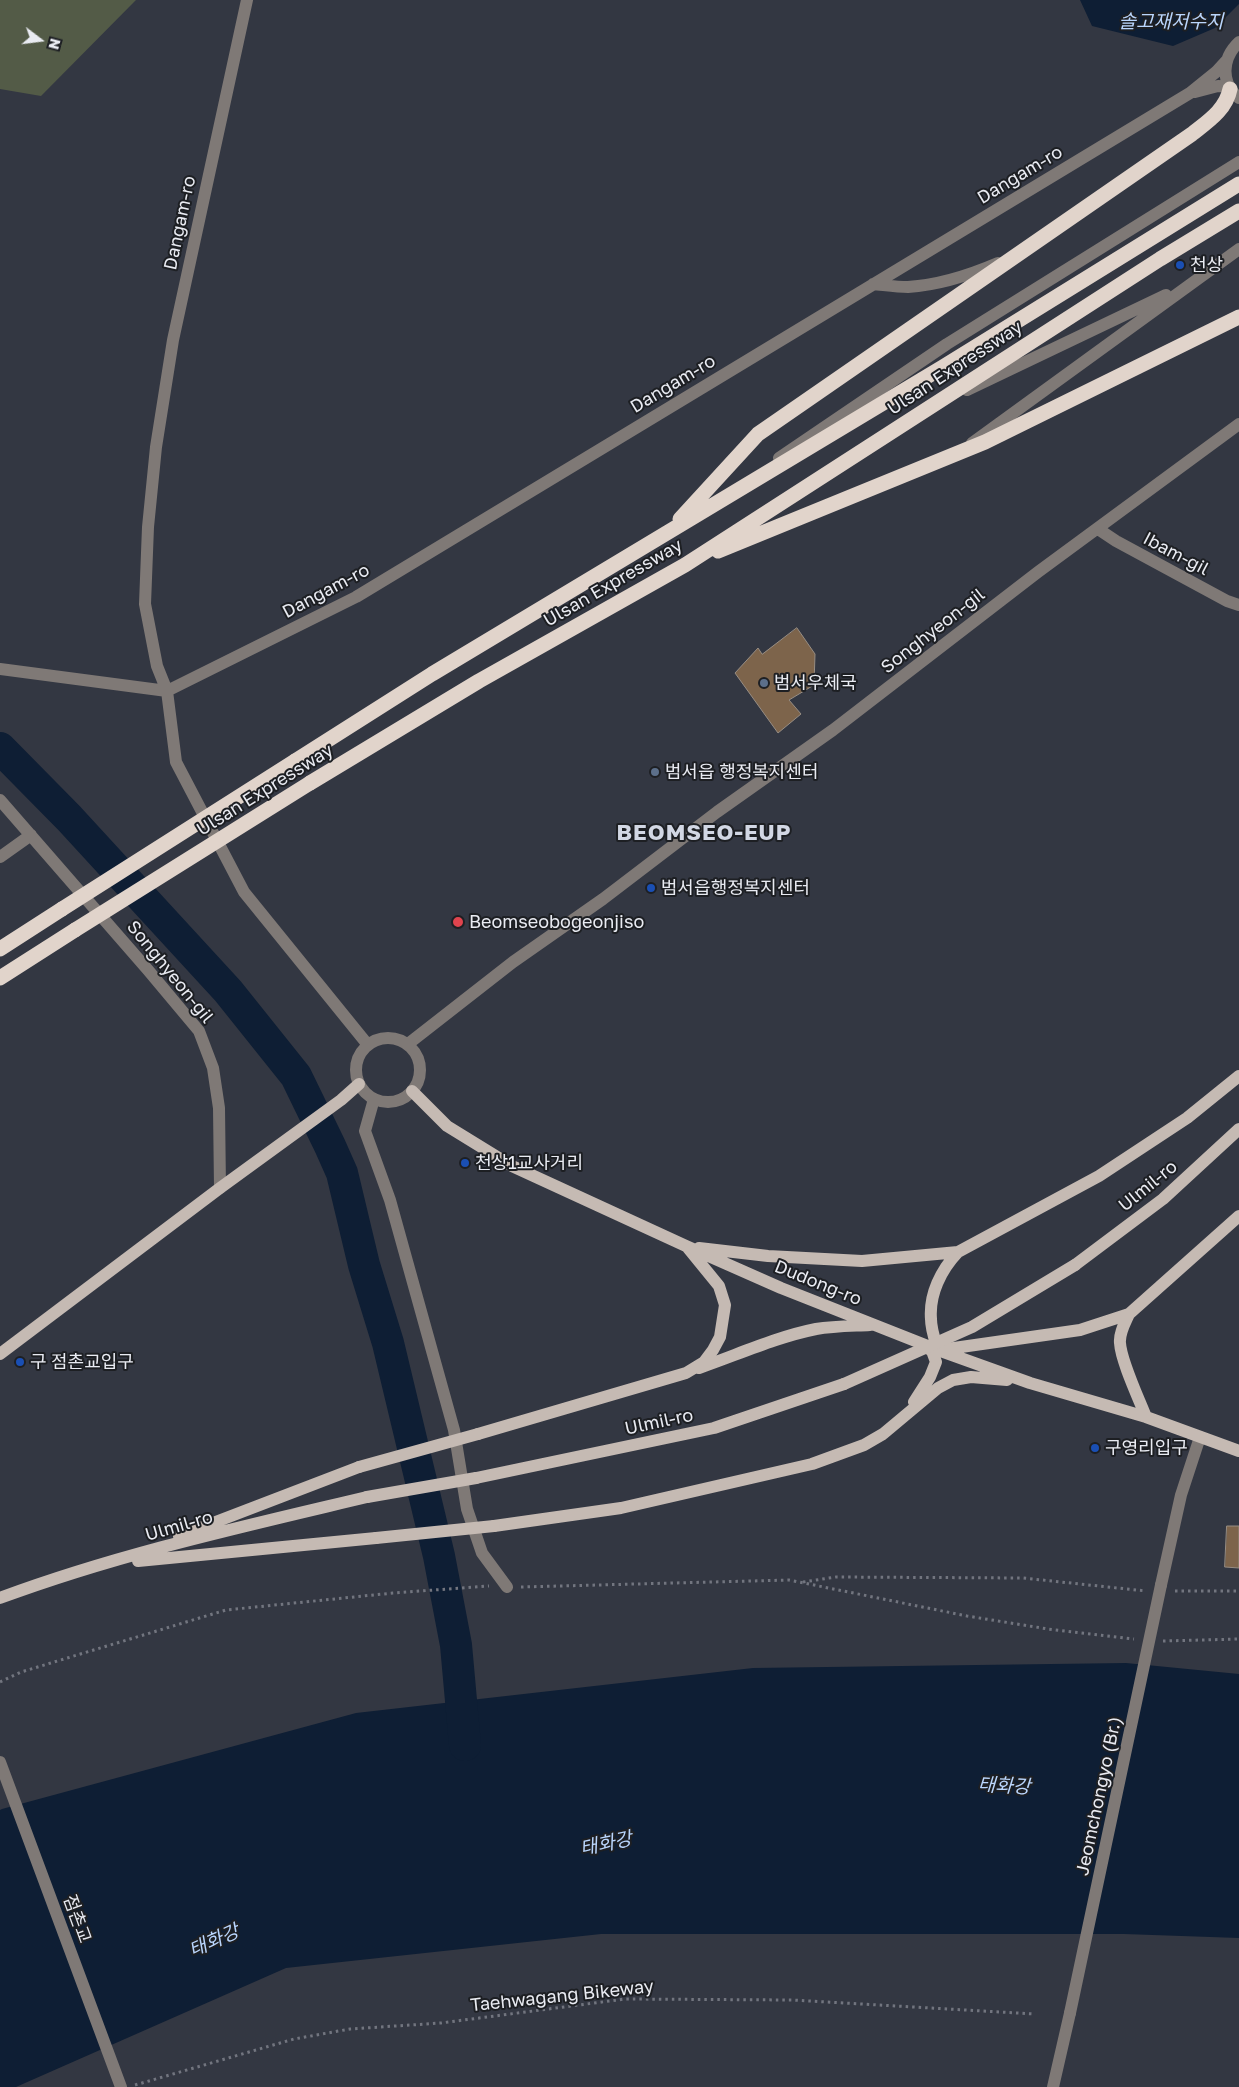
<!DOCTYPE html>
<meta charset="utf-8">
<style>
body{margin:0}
#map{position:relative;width:1239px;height:2087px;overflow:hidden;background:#333742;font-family:"Golos Text",sans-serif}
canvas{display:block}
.north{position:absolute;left:15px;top:15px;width:50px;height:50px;-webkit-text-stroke:4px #1d1f23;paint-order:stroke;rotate:105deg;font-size:14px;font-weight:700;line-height:20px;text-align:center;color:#e9ebf2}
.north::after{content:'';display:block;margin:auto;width:18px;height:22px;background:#e9ebf2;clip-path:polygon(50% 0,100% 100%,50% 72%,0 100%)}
</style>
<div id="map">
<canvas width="1239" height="2087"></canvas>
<div class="north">N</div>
</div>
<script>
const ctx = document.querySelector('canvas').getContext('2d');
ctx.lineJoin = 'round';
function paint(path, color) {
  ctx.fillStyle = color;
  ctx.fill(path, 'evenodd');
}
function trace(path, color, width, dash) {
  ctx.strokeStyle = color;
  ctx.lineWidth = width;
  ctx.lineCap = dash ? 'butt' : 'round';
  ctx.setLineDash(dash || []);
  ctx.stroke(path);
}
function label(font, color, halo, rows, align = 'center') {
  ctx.font = font + ' "Golos Text","Noto Sans KR",sans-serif';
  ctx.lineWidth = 4;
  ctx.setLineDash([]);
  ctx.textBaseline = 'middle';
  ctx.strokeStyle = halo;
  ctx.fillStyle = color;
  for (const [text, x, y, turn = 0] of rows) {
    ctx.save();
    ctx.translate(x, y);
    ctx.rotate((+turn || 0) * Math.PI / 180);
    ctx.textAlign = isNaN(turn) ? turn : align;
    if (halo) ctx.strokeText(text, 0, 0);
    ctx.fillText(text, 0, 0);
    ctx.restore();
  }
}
paint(new Path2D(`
 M0,0H136L41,96L0,89Z`), '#535b47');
paint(new Path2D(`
 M1080,0H1239V4L1215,28L1173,46L1092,26Z
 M1126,1663L1239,1674V1938L1124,1934H601L286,1968L16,2087H0V1810L2,1809L356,1713L753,1668Z`), '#0e1e34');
trace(new Path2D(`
 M0,748L69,818L228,991L296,1076L330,1146L342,1173L364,1265L388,1343L439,1556L456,1645L465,1745`), '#0e1e34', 32);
const building = new Path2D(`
 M797,628L815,654L814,685L789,700L801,714L778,733L735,673L758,648L762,654Z
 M1227,1526H1239V1568L1225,1567Z`);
paint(building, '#7d644b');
trace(building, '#978d83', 1);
trace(new Path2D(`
 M803,1582L836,1577L1023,1578L1146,1591
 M521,1587L789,1580L967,1616L1048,1629L1134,1639
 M1175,1591H1239
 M1163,1641L1239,1639
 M0,1682L21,1672L226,1610L393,1593L489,1586
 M135,2085L294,2039L350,2029L441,2023L625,1999L792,2000L1035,2014`), '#72757f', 3, [2.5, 4]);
trace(new Path2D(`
 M247,0L173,340L156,447L148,527L145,604L157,666L167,691L176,762L244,892L368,1045
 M1239,42C1222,58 1220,83 1239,98
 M1195,92L1218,86L1229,87
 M873,284C884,285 896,287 908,287C939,285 970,275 998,263
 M967,390L1166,295
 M972,443L1239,249
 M779,458L947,344L1239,162
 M1098,529L1116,541L1227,601L1239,605
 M0,669L167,691L356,597L1190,93L1216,72L1227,60
 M0,800L148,970L199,1031L213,1068L219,1108L220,1188
 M0,857L31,835
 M356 1070a32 32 0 1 1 64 0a32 32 0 1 1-64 0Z
 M408,1044L513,962L603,899L717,812L833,730L1038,572L1239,424
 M374,1099L365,1131L390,1200L454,1430L467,1509L482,1553L507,1587
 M1161,1585L1181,1495L1200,1437
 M0,1762L121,2087
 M1053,2087L1070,2013`), '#7f7976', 12);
trace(new Path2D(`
 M412,1091L447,1126L512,1166L686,1246L781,1288L938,1350L1030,1383L1146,1417L1239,1451
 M699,1248L768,1256L862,1261L958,1252
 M1075,1265L1163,1199L1239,1129
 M938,1350C935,1340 931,1330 931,1319C929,1294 941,1270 958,1252L1099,1176L1187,1118L1239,1076
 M940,1350L1080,1330L1129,1314
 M0,1354L220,1188L341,1100L359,1084
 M699,1368C737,1355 776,1337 816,1329C834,1326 852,1326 870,1325
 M914,1402L930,1377L936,1362L932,1351L926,1347
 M1146,1417C1139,1399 1121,1361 1120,1343C1119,1333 1125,1323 1129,1314L1239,1216
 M478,1434L686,1373L704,1362L713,1350L720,1337L725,1305L719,1286L688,1248
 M476,1478L714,1428L844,1384
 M494,1526L621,1508L812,1464L864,1445L883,1434L938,1388L953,1380L971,1377L1007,1380
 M179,1536L359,1467
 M138,1561L376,1538
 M0,1598C118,1554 245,1526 367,1497`), '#c5bab3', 12);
trace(new Path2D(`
 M680,519L758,434L1192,134C1207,122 1226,110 1230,89
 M718,551L985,442L1239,317
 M295,761L432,674L943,367L1239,184
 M310,783L479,681L685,565L1160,259L1239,211
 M0,949L62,909
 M0,978L75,930`), '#e1d4cb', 15);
trace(new Path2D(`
 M1070,2013L1161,1585`), '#7f7976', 12);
trace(new Path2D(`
 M844,1384L972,1327L1075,1265
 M359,1467L478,1434
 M367,1497L476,1478
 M376,1538L494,1526`), '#c5bab3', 12);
trace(new Path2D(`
 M62,909L295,761
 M75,930L310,783`), '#e1d4cb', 15);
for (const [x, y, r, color] of [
 [1180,265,5,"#1a4fb4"],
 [764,683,5,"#5c6f8a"],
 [655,772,5,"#5c6f8a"],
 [651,888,5,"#1a4fb4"],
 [458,922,6,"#e0444e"],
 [465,1163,5,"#1a4fb4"],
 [20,1362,5,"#1a4fb4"],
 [1095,1448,5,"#1a4fb4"]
]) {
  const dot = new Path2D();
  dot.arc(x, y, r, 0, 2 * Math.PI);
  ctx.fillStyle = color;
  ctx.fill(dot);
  trace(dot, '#1d1f23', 2);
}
label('18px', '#e9ebf2', '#1d1f23', [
 ["Dangam-ro",1020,175,-31],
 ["Dangam-ro",180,223,-78],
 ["Ulsan Expressway",955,368,-33],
 ["Dangam-ro",673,384,-31],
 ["Ibam-gil",1176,554,28],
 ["Ulsan Expressway",613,583,-30],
 ["Dangam-ro",326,591,-28],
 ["Songhyeon-gil",933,631,-38],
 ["Ulsan Expressway",265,790,-32],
 ["Songhyeon-gil",170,972,51],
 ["Ulmil-ro",1148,1186,-39],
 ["Dudong-ro",818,1283,22],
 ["Ulmil-ro",659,1422,-12],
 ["Ulmil-ro",179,1526,-16],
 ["Jeomchongyo (Br.)",1099,1796,-78],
 ["점촌교",77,1919,70],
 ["Taehwagang Bikeway",562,1996,-6]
]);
label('18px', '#e9ebf2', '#1d1f23', [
 ["천상",1190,265],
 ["범서우체국",774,683],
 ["범서읍 행정복지센터",665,772],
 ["범서읍행정복지센터",661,888],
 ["Beomseobogeonjiso",469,922],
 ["천상1교사거리",475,1163],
 ["구 점촌교입구",30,1362],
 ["구영리입구",1105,1448]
], 'left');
label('italic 19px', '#bad6fd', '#1d1f23', [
 ["솔고재저수지",1171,22],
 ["태화강",1004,1786,3],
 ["태화강",606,1844,-12],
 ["태화강",214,1941,-24]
]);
ctx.letterSpacing = '1px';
label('bold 22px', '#d2d7e4', '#1d1f23', [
 ["BEOMSEO-EUP",704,833]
]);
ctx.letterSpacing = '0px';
</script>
